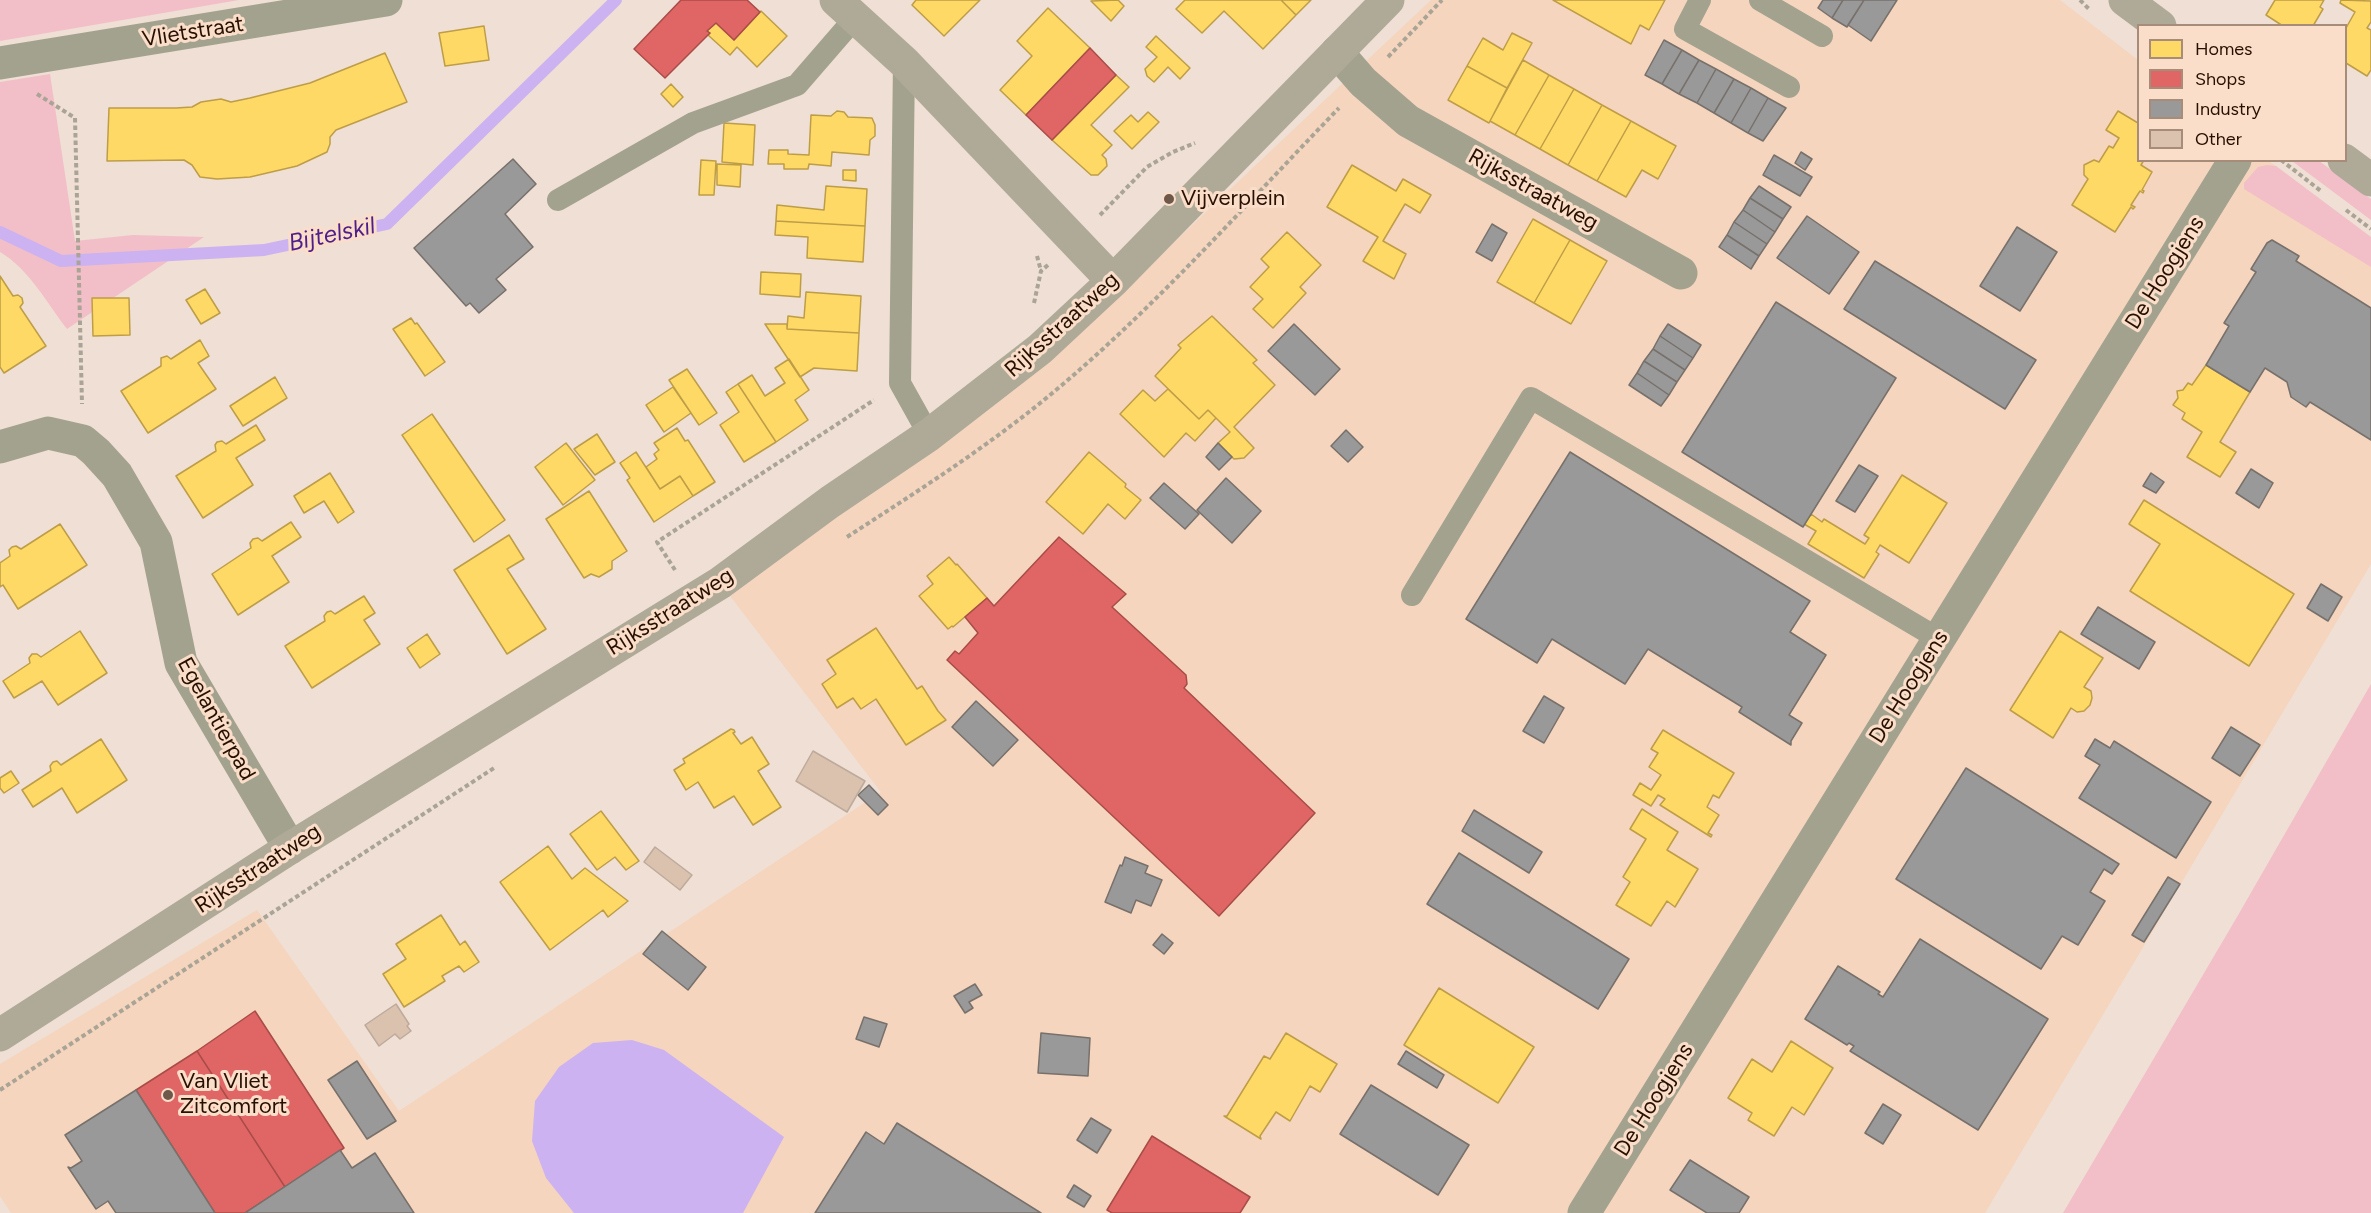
<!DOCTYPE html>
<style>
body{margin:0}
#map{position:relative;width:2371px;height:1213px;overflow:hidden;background:#efdfd4;font-family:Figtree,sans-serif}
canvas{display:block}
.legend{position:absolute;left:2137px;top:24px;width:210px;height:138px;box-sizing:border-box;background:#fadec9;border:2px solid #a68c79;margin:0;padding:8px 10px;list-style:none;font-size:18px;color:#281000}
.legend li{display:flex;align-items:center;gap:12px;height:30px}
.legend b{width:30px;border:2px solid #a68c79}
</style>
<div id="map">
<canvas width="2371" height="1213"></canvas>
<ul class="legend">
<li><b style="height:16px;background:#ffd966"></b>Homes</li>
<li><b style="height:16px;background:#e06666"></b>Shops</li>
<li><b style="height:16px;background:#999"></b>Industry</li>
<li><b style="height:16px;background:#dac2af"></b>Other</li>
</ul>
</div>
<script>
const ctx = document.querySelector('canvas').getContext('2d');
ctx.lineJoin = 'round';
function paint(path, color) {
  ctx.fillStyle = color;
  ctx.fill(path, 'evenodd');
}
function trace(path, color, width, dash) {
  ctx.strokeStyle = color;
  ctx.lineWidth = width;
  ctx.lineCap = dash ? 'butt' : 'round';
  ctx.setLineDash(dash || []);
  ctx.stroke(path);
}
function label(font, color, halo, rows, align = 'center') {
  ctx.font = font + ' Figtree,sans-serif';
  ctx.lineWidth = 6;
  ctx.setLineDash([]);
  ctx.textBaseline = 'middle';
  ctx.strokeStyle = halo;
  ctx.fillStyle = color;
  for (const [text, x, y, turn = 0] of rows) {
    ctx.save();
    ctx.translate(x, y);
    ctx.rotate((+turn || 0) * Math.PI / 180);
    ctx.textAlign = isNaN(turn) ? turn : align;
    if (halo) ctx.strokeText(text, 0, 0);
    ctx.fillText(text, 0, 0);
    ctx.restore();
  }
}
paint(new Path2D(`
 M1431,0H2060L2138,60V160L2269,161L2371,239V564L1985,1213H11L0,1196V1064L257,910L399,1111L881,792L720,583L1051,358Z`), '#f5d5bd');
paint(new Path2D(`
 M0,0H239L0,41Z
 M50,74L75,241L133,235L204,237L67,329C47,303 29,269 0,252V82Z
 M2292,161H2319L2371,199V220Z
 M2267,165L2276,166L2371,237V267L2244,189V183L2258,167Z
 M2371,684V1213H2063L2237,917Z`), '#f2bfc8');
paint(new Path2D(`
 M632,1040L664,1050L784,1137L743,1213H574L546,1178L532,1141L535,1101L559,1067L593,1043Z`), '#cdb2f1');
const homes = new Path2D(`
 M916,0H980L944,36L912,5Z
 M1118,0L1124,6L1111,21L1091,1Z
 M1185,0H1281L1296,15L1263,49L1224,11L1202,33L1176,9Z
 M1281,0H1311L1296,15Z
 M1553,0H1665L1649,30L1640,25L1631,44Z
 M2275,0H2324L2320,7L2323,9L2313,26H2283L2266,15Z
 M2341,0L2371,1V22L2367,28L2371,30V70L2367,76L2346,63V28L2355,12L2340,3Z
 M1048,8L1090,48L1026,115L1000,90L1032,56L1017,41Z
 M761,11L787,36L757,67L737,47L730,55L708,35L710,33L707,31L716,23L734,40Z
 M484,26L489,60L445,66L439,33Z
 M1512,33L1532,43L1507,88L1467,66L1483,38L1503,50Z
 M1156,36L1190,68L1180,79L1168,67L1154,82L1147,76L1145,69L1157,57L1146,47Z
 M385,53L407,102L336,130L330,137V144L327,152L297,166L250,177L217,179L200,177L192,165L184,160L107,161L109,108H176L192,107L201,102L221,99L231,102L250,98L310,83Z
 M1523,60L1549,75L1515,135L1490,121Z
 M1467,66L1507,88L1489,123L1448,100Z
 M1116,75L1129,87L1091,125L1112,145L1102,155L1106,159L1107,166L1098,175H1091L1052,140Z
 M1549,75L1574,89L1540,149L1515,135Z
 M671,84L683,97L673,107L661,94Z
 M1574,89L1602,105L1568,165L1540,149Z
 M1602,105L1631,121L1597,181L1568,165Z
 M837,111L844,112L848,117L872,118L875,125V136L870,140L869,155L832,152L831,166L809,164L808,169H784V164H768L769,150H788V154L809,155L811,115L831,116Z
 M2118,111L2138,123V160H2144L2141,165L2152,172L2142,190L2144,191L2143,193L2140,191L2131,205L2135,207L2133,209L2131,207L2115,232L2072,205L2088,179L2084,175V165L2094,160L2099,162L2109,146L2113,148L2119,138L2106,130Z
 M1148,112L1159,122L1132,149L1114,131L1131,115L1138,122Z
 M1631,121L1676,146L1658,179L1642,170L1626,197L1597,181Z
 M724,123L755,125L753,165L722,162Z
 M701,160L716,161L714,195H699Z
 M717,164L741,165L740,187L717,185Z
 M1352,165L1396,191L1403,179L1431,195L1420,213L1405,204L1383,241L1406,254L1394,279L1363,261L1378,237L1327,207Z
 M843,170H856V181L843,180Z
 M826,186L867,189L865,226L776,221L777,205L824,210Z
 M1533,219L1570,240L1534,303L1497,282Z
 M776,221L865,226L863,262L807,258L808,237L775,235Z
 M1287,232L1321,265L1300,287L1306,293L1273,328L1253,309L1263,299L1250,287L1269,267L1261,259Z
 M1570,240L1607,261L1571,324L1534,303Z
 M761,272L801,274L800,297L760,294Z
 M0,276L13,296L18,295L22,298L23,303L20,307L46,346L4,373L0,367Z
 M205,289L220,313L201,324L186,300Z
 M806,292L861,296L859,333L787,329L788,316L804,318Z
 M92,298H129L130,335L93,336Z
 M1212,316L1257,360L1253,363L1275,385L1234,427L1254,448L1244,458L1234,459L1218,443L1230,432L1208,410L1199,419L1155,376L1181,348L1178,345Z
 M411,318L415,324L417,323L445,362L425,376L393,329Z
 M765,324H787V329L859,333L857,371L814,368L800,377Z
 M200,340L209,356L198,363L216,389L148,433L121,391L161,366V358L167,356L171,359Z
 M789,359L809,390L795,400L808,420L776,442L738,384L752,375L765,396L785,383L775,368Z
 M2206,365L2250,392L2220,442L2236,452L2220,477L2187,457L2202,432L2182,419L2185,413L2173,405L2178,398L2177,391L2183,390L2188,383L2192,385Z
 M687,369L717,413L699,425L669,380Z
 M275,377L287,398L243,426L230,406Z
 M738,384L776,442L744,462L720,425L739,412L726,392Z
 M673,387L691,413L664,432L646,405Z
 M1168,389L1199,419L1208,410L1216,418L1195,441L1186,433L1164,457L1120,414L1143,390L1155,401Z
 M432,414L505,520L474,542L402,435Z
 M256,425L265,440L236,458L253,485L203,518L176,476L216,451L215,445L217,442L222,441L226,444Z
 M677,428L685,441L688,440L715,482L693,496L680,476L660,489L646,467L657,459L654,454L659,450L654,443Z
 M597,434L615,462L595,475L574,449Z
 M566,443L595,480L563,505L535,467Z
 M636,452L660,489L680,476L693,496L654,522L627,480L630,478L620,463Z
 M1089,452L1126,484L1125,487L1141,500L1125,519L1108,504L1083,534L1046,502Z
 M330,473L354,512L338,523L324,501L304,513L294,496Z
 M1902,475L1947,503L1909,563L1880,545L1876,552L1879,554L1864,578L1808,544L1816,531L1804,524L1811,514L1822,522L1824,519L1865,544L1869,538L1864,535Z
 M589,491L627,551L612,561V569L599,577L591,574L584,578L546,519Z
 M2144,500L2294,594L2249,666L2130,591L2160,544L2129,524Z
 M291,522L301,537L272,556L289,582L238,615L212,574L251,548L250,543L253,539L258,538L262,541Z
 M60,524L87,565L18,609L3,585L0,587V563L10,556L9,550L12,547L16,546L21,549Z
 M509,535L524,559L507,569L546,629L507,654L454,570Z
 M949,557L956,565L957,564L987,598L953,627L952,626L948,629L919,596L933,584L927,576Z
 M364,596L375,613L364,620L380,644L312,688L285,646L325,621L324,616L327,612L331,611L335,614Z
 M876,628L917,689L922,686L938,711L946,720L906,745L876,699L861,709L853,698L837,708L822,684L836,674L827,660Z
 M80,631L107,673L58,705L42,681L14,698L3,681L30,663L29,658L32,654H37L41,657Z
 M2060,631L2103,658L2084,687L2091,691L2092,698L2090,705L2084,711L2077,712L2071,708L2053,738L2010,710Z
 M427,634L440,654L420,668L407,648Z
 M731,729L734,730L735,732L733,733L741,744L752,737L769,764L758,771L781,807L753,825L734,796L714,808L698,782L686,790L674,770L685,763L683,759Z
 M1663,730L1734,773L1719,798L1713,795L1707,807L1719,815L1708,833L1712,835L1711,837L1660,805L1665,799L1658,795L1651,806L1633,795L1640,783L1651,790L1661,775L1649,767L1658,753L1651,749Z
 M101,739L127,780L77,813L62,788L33,807L22,790L51,771L50,766L53,762L57,761L61,765Z
 M11,771L19,783L4,793L0,788V778Z
 M1642,809L1678,832L1667,850L1698,869L1675,907L1667,901L1651,926L1616,905L1630,882L1623,877L1646,839L1630,829Z
 M601,811L639,861L626,870L615,857L597,870L570,834Z
 M548,846L572,879L585,868L628,901L608,917L603,910L550,950L500,882Z
 M441,915L460,945L465,941L479,962L464,972L459,966L442,976L445,981L404,1007L383,974L406,959L396,944Z
 M1439,988L1534,1047L1498,1103L1404,1045Z
 M1286,1033L1337,1064L1320,1092L1310,1086L1290,1121L1276,1112L1260,1136L1261,1139L1224,1116H1227L1264,1056L1270,1059Z
 M1791,1041L1833,1068L1804,1115L1792,1107L1774,1136L1748,1120L1752,1113L1728,1098L1752,1059L1772,1072Z`);
paint(homes, '#ffd966');
trace(homes, '#be9d47', 1.5);
const shops = new Path2D(`
 M681,0H747L760,12L734,40L716,23L707,31L710,33L665,78L634,49Z
 M1090,48L1116,75L1052,140L1026,115Z
 M1059,537L1126,594L1112,607L1186,675L1187,684L1184,688L1315,813L1219,916L947,660L955,651L959,654L978,633L965,617L987,598L994,606Z
 M255,1011L344,1148L285,1187L197,1051Z
 M197,1051L285,1187L245,1213H215L136,1090Z
 M1152,1136L1250,1197L1240,1213H1112L1107,1210Z`);
paint(shops, '#e06666');
trace(shops, '#a94c47', 1.5);
const industry = new Path2D(`
 M1823,0H1843L1832,18L1818,8Z
 M1843,0H1864L1847,27L1832,18Z
 M1864,0H1897L1871,41L1848,25Z
 M1664,40L1682,50L1662,84L1645,75Z
 M1682,50L1699,60L1679,94L1662,84Z
 M1699,60L1716,69L1697,103L1679,94Z
 M1716,69L1734,79L1714,113L1697,103Z
 M1734,79L1751,88L1731,123L1714,113Z
 M1751,88L1768,98L1748,133L1731,123Z
 M1768,98L1786,108L1763,141L1748,133Z
 M1801,152L1812,159L1805,170L1795,163Z
 M1774,155L1812,177L1800,196L1763,175Z
 M513,159L536,184L505,214L533,247L496,279L506,290L479,313L470,303L466,306L414,248Z
 M1759,186L1791,207L1783,219L1750,198Z
 M1750,198L1783,219L1775,232L1743,210Z
 M1743,210L1775,232L1767,244L1734,222Z
 M1807,216L1859,252L1829,294L1777,258Z
 M1734,222L1767,244L1759,256L1727,235Z
 M1492,224L1507,233L1492,261L1476,252Z
 M2017,227L2057,252L2020,311L1980,286Z
 M1727,235L1759,256L1751,269L1719,247Z
 M2272,240L2299,256L2296,261L2371,308V440L2310,402L2306,407L2291,397L2287,382L2265,368L2250,392L2206,365L2229,326L2224,323L2256,272L2251,269L2267,243Z
 M1875,261L2036,360L2005,409L1844,309Z
 M1776,302L1896,378L1803,527L1682,452Z
 M1294,324L1340,369L1315,395L1268,351Z
 M1668,324L1701,345L1693,358L1660,336Z
 M1660,336L1693,358L1685,370L1653,349Z
 M1653,349L1685,370L1677,382L1644,361Z
 M1644,361L1677,382L1669,395L1637,373Z
 M1637,373L1669,395L1661,406L1629,385Z
 M1346,430L1363,447L1348,462L1331,446Z
 M1218,443L1232,457L1219,470L1206,457Z
 M1570,452L1810,601L1790,632L1826,655L1789,715L1802,723L1791,741V745L1739,712L1742,707L1648,649L1625,684L1552,639L1537,663L1466,619Z
 M1859,465L1878,476L1855,512L1836,501Z
 M2251,469L2273,483L2259,508L2236,493Z
 M2151,473L2164,482L2156,493L2143,486Z
 M1226,478L1261,511L1232,543L1197,510Z
 M1164,483L1199,514L1185,529L1150,498Z
 M2321,584L2342,597L2328,621L2307,608Z
 M2098,607L2155,642L2139,669L2081,634Z
 M1544,696L1564,708L1544,743L1523,731Z
 M976,701L1018,740L993,766L952,727Z
 M2231,727L2260,745L2240,776L2212,758Z
 M2095,739L2110,748L2114,741L2211,802L2176,858L2079,798L2100,765L2085,756Z
 M1966,768L2119,864L2112,874L2104,869L2090,892L2105,901L2078,945L2062,936L2041,969L1896,879Z
 M869,785L888,805L878,815L858,795Z
 M1474,810L1542,852L1529,873L1462,831Z
 M1459,853L1629,959L1598,1009L1427,904Z
 M1125,857L1148,866L1145,873L1162,880L1151,906L1136,900L1131,913L1105,902L1120,865L1122,866Z
 M2168,877L2180,884L2144,942L2132,935Z
 M662,931L706,967L688,990L643,954Z
 M1162,934L1173,943L1164,954L1153,945Z
 M1920,939L2048,1019L1978,1130L1850,1051L1854,1046L1849,1043L1847,1045L1805,1019L1838,966L1880,992L1878,994L1883,997Z
 M975,984L982,995L969,1002L973,1008L965,1013L954,996Z
 M864,1017L887,1024L879,1047L856,1039Z
 M1041,1033L1090,1038L1088,1076L1038,1073Z
 M1406,1051L1444,1075L1437,1088L1398,1064Z
 M357,1061L396,1121L367,1139L328,1080Z
 M1371,1085L1469,1145L1438,1195L1340,1134Z
 M136,1090L215,1213H116L108,1201L96,1209L68,1167L71,1168L82,1161L65,1135Z
 M1883,1104L1901,1115L1883,1144L1865,1133Z
 M1091,1118L1111,1130L1097,1153L1077,1140Z
 M897,1123L1041,1213H815L866,1132L884,1144Z
 M340,1150L352,1168L375,1153L414,1213H245Z
 M1690,1160L1749,1197L1739,1213H1707L1670,1190Z
 M1074,1185L1091,1196L1084,1207L1067,1197Z`);
paint(industry, '#999');
trace(industry, '#77706b', 1.5);
trace(new Path2D(`
 M0,232L61,261L264,250L387,224L616,0`), '#cdb2f1', 12);
const building = new Path2D(`
 M813,751L865,781L847,812L796,781Z
 M655,847L692,875L680,890L644,862Z
 M396,1004L409,1024L407,1026L411,1031L400,1039L395,1034L379,1046L365,1025Z`);
paint(building, '#dac2af');
trace(building, '#beaa9b', 1.5);
trace(new Path2D(`
 M2080,0L2090,10
 M1388,57L1442,0
 M37,94L75,118L82,404
 M2281,160L2321,191
 M2346,210L2371,229
 M1100,215L1147,167L1173,152L1195,143
 M1037,256L1041,271
 M1034,303L1041,271L1049,264
 M847,537C921,489 995,442 1062,385C1162,300 1249,201 1339,108
 M675,570L657,542L874,400
 M0,1090L494,768`), '#a9a495', 4, [4.5, 3]);
trace(new Path2D(`
 M1700,0L1685,29L1789,87
 M1760,0L1822,36
 M904,62L900,383L929,435
 M558,200L693,123L797,85L855,18
 M1412,595L1531,398L1939,639`), '#a3a28e', 22);
trace(new Path2D(`
 M1337,52L1363,82L1408,121L1681,273
 M0,63L386,0
 M0,447L48,433L83,441L96,452L117,475L156,542L181,663L290,848
 M1584,1213L2235,160`), '#a3a28e', 33);
trace(new Path2D(`
 M836,0L904,62L1113,281
 M2125,0L2160,26
 M2344,160L2371,180
 M0,1035L290,848L720,583L830,502L929,435L1040,349L1113,281L1388,0`), '#afaa98', 33);
for (const [x, y, r, color] of [
 [1169,199,6,"#6e584a"],
 [168,1095,6,"#6e584a"]
]) {
  const dot = new Path2D();
  dot.arc(x, y, r, 0, 2 * Math.PI);
  ctx.fillStyle = color;
  ctx.fill(dot);
  trace(dot, '#fadec9', 2);
}
label('22px', '#281000', '#fadec9', [
 ["Vlietstraat",193,32,-9],
 ["Rijksstraatweg",1533,190,29],
 ["De Hoogjens",2165,273,-58],
 ["Rijksstraatweg",1062,325,-42],
 ["Rijksstraatweg",670,612,-32],
 ["De Hoogjens",1909,687,-58],
 ["Egelantierpad",216,719,61],
 ["Rijksstraatweg",258,869,-33],
 ["De Hoogjens",1654,1100,-58]
]);
label('22px', '#281000', '#fadec9', [
 ["Vijverplein",1181,199],
 ["Van Vliet",180,1082],
 ["Zitcomfort",180,1107]
], 'left');
label('italic 24px', '#4e1e8a', '#fadec9', [
 ["Bijtelskil",332,235,-12]
]);
</script>
